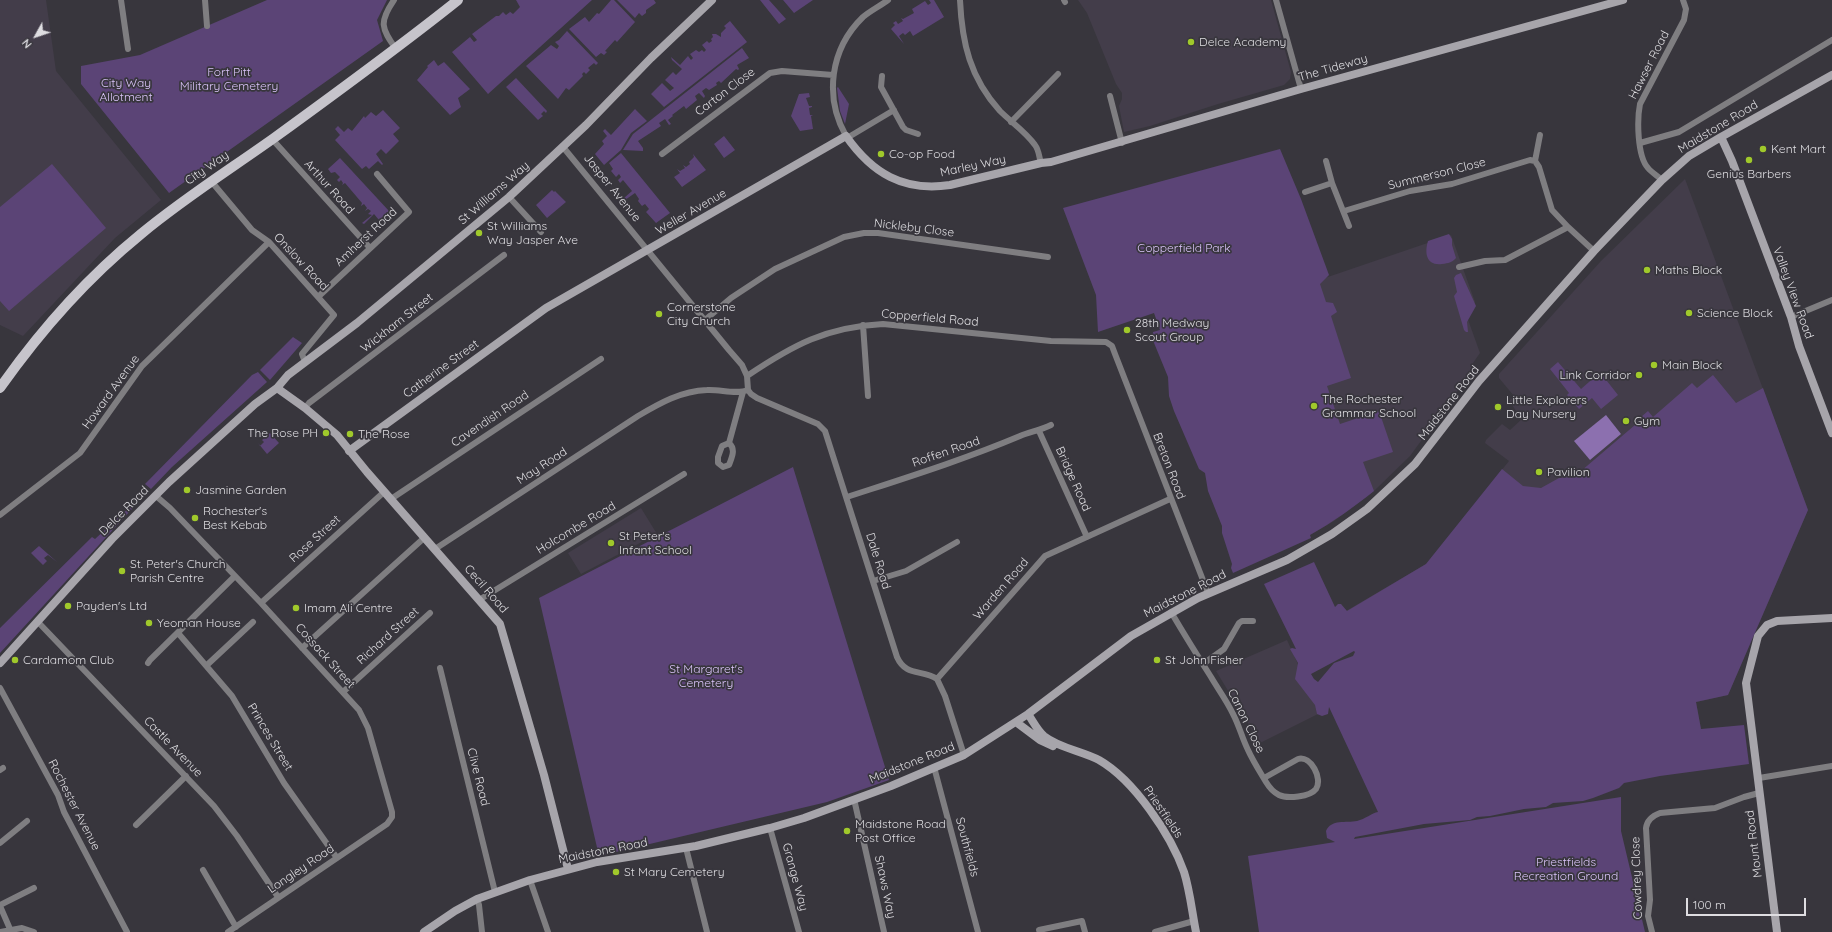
<!DOCTYPE html>
<style>
body{margin:0}
#map{position:relative;width:1832px;height:932px;overflow:hidden;background:#38363d;font-family:Quicksand,sans-serif}
canvas{display:block}
.north{position:absolute;left:16px;top:16px;width:40px;height:40px;-webkit-text-stroke:3px #38363d;paint-order:stroke;rotate:230deg;font-size:11px;font-weight:700;line-height:16px;text-align:center;color:#dedde1}
.north::after{content:'';display:block;margin:auto;width:14px;height:18px;background:#dedde1;clip-path:polygon(50% 0,100% 100%,50% 72%,0 100%)}
.scale{position:absolute;left:1686px;top:898px;width:120px;height:18px;box-sizing:border-box;border:2px solid #dedde1;border-top:0;padding-left:5px;font-size:12px;line-height:14px;white-space:nowrap;color:#dedde1;-webkit-text-stroke:3px #38363d;paint-order:stroke}
</style>
<div id="map">
<canvas width="1832" height="932"></canvas>
<div class="north">N</div>
<div class="scale">100 m</div>
</div>
<script>
const ctx = document.querySelector('canvas').getContext('2d');
ctx.lineJoin = 'round';
function paint(path, color) {
  ctx.fillStyle = color;
  ctx.fill(path, 'evenodd');
}
function trace(path, color, width, dash) {
  ctx.strokeStyle = color;
  ctx.lineWidth = width;
  ctx.lineCap = dash ? 'butt' : 'round';
  ctx.setLineDash(dash || []);
  ctx.stroke(path);
}
function label(font, color, halo, rows, align = 'center') {
  ctx.font = font + ' Quicksand,sans-serif';
  ctx.lineWidth = 3.5;
  ctx.setLineDash([]);
  ctx.textBaseline = 'middle';
  ctx.strokeStyle = halo;
  ctx.fillStyle = color;
  for (const [text, x, y, turn = 0] of rows) {
    ctx.save();
    ctx.translate(x, y);
    ctx.rotate((+turn || 0) * Math.PI / 180);
    ctx.textAlign = isNaN(turn) ? turn : align;
    if (halo) ctx.strokeText(text, 0, 0);
    ctx.fillText(text, 0, 0);
    ctx.restore();
  }
}
paint(new Path2D(`
 M0,0H46L56,71L161,200L115,238L23,336L0,325Z
 M1078,0H1271L1291,72L1290,79L1284,85L1218,104L1150,126L1124,132L1119,106L1122,99V93L1116,84L1087,13Z
 M1685,179L1808,510L1728,695L1696,702L1701,729L1321,691L1371,663L1346,611L1426,564L1509,461L1485,443L1486,440L1502,424L1510,430L1522,419L1509,401L1514,396L1499,378V374L1601,261Z
 M1451,235L1475,302L1466,314L1480,353L1473,363L1467,378L1410,456L1374,491L1334,521L1291,546L1319,280Z
 M641,508L657,534L581,574L568,553Z
 M1287,640L1320,713L1260,743L1216,671Z`), '#433d4a');
paint(new Path2D(`
 M267,0H387L377,20L383,41L169,193L81,84V66L140,55Z
 M516,0H592L488,94L452,52L470,37L474,42L477,40L472,34L496,16H499L503,12L506,15L510,12L509,11L513,14L520,7Z
 M611,0H614L635,22L617,42L615,40L605,51L607,52L604,55L601,53L596,57L569,29L585,17L589,22L597,13L599,14Z
 M617,0H654L656,3L646,10V13L642,16L639,13L635,18Z
 M760,0H769L786,19L779,24Z
 M783,0H813L794,13Z
 M929,0H934L944,17L913,36L910,31L905,35L903,33L899,36L904,44L891,29L895,25L893,23L896,21L898,24L903,21L901,18L903,19L914,13L912,9L925,1L928,5L931,3Z
 M730,21L747,42L664,107L651,94L662,83L670,91L674,88L665,80L673,72L676,75L682,69L672,60L671,57L680,65L688,56L691,60L693,58L690,54L696,50L699,52L702,50L704,52L706,50L702,45L707,41L709,43L712,41L711,39L713,37L712,34H716L721,37V33L726,28L724,26Z
 M567,31L598,63L596,65L594,63L588,68L590,70L586,74L584,72L582,74L583,76L569,90L566,88L558,99L526,66L551,45L557,49L559,46L555,42L559,40Z
 M742,48L749,58L737,65L739,69L738,70L736,69L721,83L719,81L716,83L717,85L709,90L706,88L702,91L705,96L704,98L699,93L695,96L697,100L686,109L684,106L672,115L673,116L668,120L671,124L669,125L665,119L659,123L661,126L638,141L643,148V151L623,150L633,134Z
 M434,60L438,66L444,62L470,89L458,98L461,107L450,115L417,80L428,67L427,66Z
 M516,78L547,111L546,113L544,111L541,114L543,116L538,120L506,87Z
 M838,87L849,104L845,124L840,111L837,88Z
 M809,93L810,97L806,98L809,106H812V107L809,108L810,115H813L811,116L813,129L800,131L791,116L799,94Z
 M635,109L647,121L631,133L621,150L604,165L595,154L604,144L602,141L607,136L603,131L605,129L611,135Z
 M383,110L400,128L393,134L399,141L386,154L381,149L376,154L383,164L382,165L378,161L369,169L366,166L362,169L335,140L340,135L335,129L338,126L344,132L348,128L352,131L364,116L365,118L371,112L376,116Z
 M724,136L735,150L724,158L714,144Z
 M1280,149L1301,199L1329,275L1320,284L1326,302L1333,303L1337,312L1331,316L1351,378L1327,386L1340,424L1379,411L1393,452L1363,462L1374,491C1354,507 1333,522 1310,535L1311,538L1233,573L1231,568L1232,564L1222,533V526L1208,491L1205,473L1199,469L1174,411L1169,396L1168,377L1152,338L1153,332L1160,330L1154,313L1098,332L1096,295L1063,208Z
 M621,153L670,213L656,223L646,212L649,209L645,204L642,206L638,201L639,199L635,193L625,200L624,198L632,191L623,180L620,183L618,180L621,177L619,174L616,177L611,171L613,169L609,163Z
 M693,154L706,170L682,187L674,177L680,173L677,169L680,171L685,168L683,165L686,167L690,164L689,162L694,157Z
 M340,158L389,211L379,220L374,214L364,224L362,223L372,215L368,214L371,211L368,209L365,211L367,208L364,204L361,206L362,203L345,183L342,185L343,183L341,180L339,182L337,180L340,177L335,172L331,173L328,169Z
 M52,164L106,228L9,311L0,301V207Z
 M552,190L554,192L555,191L566,202L547,218L536,205Z
 M1449,234L1452,239V245L1456,258C1451,263 1449,263 1442,264C1427,266 1424,254 1428,241Z
 M1461,273L1476,306L1467,322L1468,332H1466L1464,330L1454,296L1457,292L1454,278L1456,275Z
 M293,337L302,343L270,380L260,370Z
 M1558,362L1581,389L1597,375L1600,378L1603,376L1618,395L1601,409L1592,398L1579,409L1567,395L1569,393L1550,369Z
 M258,372L267,382L172,467L151,489L145,484L252,375Z
 M1713,375L1736,403L1763,388L1808,510L1728,695L1696,702L1701,729L1744,725L1749,764L1660,776L1624,783L1619,788L1593,798L1583,801L1553,803L1546,807L1524,809L1490,816L1477,817L1470,820L1424,824L1355,837L1354,839L1621,797V831L1645,932H1259L1248,856L1335,842L1327,838L1326,831C1331,819 1346,823 1357,821C1365,819 1372,813 1378,812L1329,707L1328,714L1322,716L1317,714L1315,705L1295,679L1298,663L1290,649L1292,648L1296,649L1264,584L1314,562L1335,607L1338,604H1341L1347,611L1426,564L1502,469L1523,486L1541,488L1559,478L1574,477L1642,419L1641,417L1648,411L1653,417L1692,383L1697,388ZM1354,651L1355,652L1353,656L1334,663L1318,682L1314,679L1311,674Z
 M270,433L279,443L267,454L258,443L260,446L264,442L262,440Z
 M793,467L889,780L827,802L599,856L539,598Z
 M143,495L141,497L142,498L0,653V628L92,537L95,539Z
 M39,546L57,562L48,555L44,558L47,561L43,565L31,553Z`), '#5b4476');
paint(new Path2D(`
 M1606,415L1621,434L1590,460L1574,441Z`), '#8c70af');
trace(new Path2D(`
 M121,0L128,49
 M205,0L207,26
 M394,0C379,22 381,28 396,49
 M960,0C962,43 970,78 1000,111C1011,122 1026,132 1035,145C1039,150 1039,157 1041,163
 M1064,0L1065,2
 M1276,0L1301,89
 M882,76L881,87L903,127L906,130L918,134
 M1110,96L1122,143
 M1011,122L1058,74
 M846,136C824,97 830,49 863,17C870,11 880,6 888,0
 M847,138L894,110
 M272,139L370,248
 M1640,143L1679,132L1832,40
 M563,147L729,350L742,365L747,376
 M662,154L770,73L782,71L833,75
 M1326,161L1332,183L1349,226
 M1535,161L1540,135
 M1662,180C1658,176 1652,173 1648,168C1637,156 1637,119 1640,104L1684,20L1686,9L1683,0
 M211,181L252,230L269,242L334,315L302,354L305,362
 M1305,192L1332,183
 M509,197L541,232
 M1344,211L1410,191L1452,184L1530,160L1535,161L1539,167L1552,210L1568,227
 M1459,267L1485,261L1505,260L1568,227L1594,251
 M318,297L409,212L377,174
 M1791,317L1832,300
 M705,320L731,298L775,269L844,237L864,233H878L1048,257
 M863,325L868,396
 M748,390L747,376C793,345 826,327 883,324L1051,341L1106,342L1112,346L1115,354L1208,593
 M305,408L309,403L504,255
 M1039,431L1087,537
 M729,443C736,449 732,457 729,465L723,467L718,463V457L722,446Z
 M729,443L743,392
 M156,496L170,508L261,603L359,710L368,728L392,812V817L387,824L228,932
 M847,497C905,478 963,460 1020,436C1030,432 1041,430 1051,425
 M391,499L601,359
 M0,515L80,453L142,366L269,242
 M435,549L638,416C660,403 681,391 707,390C720,389 736,395 748,390L751,394L757,398L818,424L825,431L897,657C906,677 922,669 937,679
 M873,581L906,571L957,542
 M479,600L684,474
 M261,603L384,492
 M1171,612C1184,634 1197,655 1211,677C1218,689 1227,701 1233,714C1239,725 1242,738 1248,750C1253,761 1260,772 1266,782C1269,787 1273,792 1279,795C1287,799 1310,797 1316,789C1323,779 1311,755 1298,759L1264,778
 M38,622L214,806L237,836L278,897
 M178,633L232,696L284,783L337,858
 M302,648L424,538
 M148,663L150,660L235,576
 M1203,664L1224,649L1239,623L1242,621H1253
 M207,665L253,622
 M440,668L495,892
 M0,688L58,795L64,812L127,932
 M343,692L430,613
 M964,755L945,696L937,679L1045,556L1170,499
 M934,767L978,932
 M0,770L3,768
 M1759,778L1832,766
 M854,799L884,932
 M136,825L186,776
 M770,828L799,932
 M0,843L27,821
 M686,848L707,932
 M203,870L236,927
 M530,880L548,932
 M477,899L479,905L482,932
 M0,905L34,888
 M0,906L10,929
 M1039,930L1082,921L1085,932
 M0,932L22,928L34,932
 M1155,932L1194,921
 M1652,932L1648,916L1650,900L1646,828C1647,820 1652,816 1660,813L1715,808L1744,797L1759,793`), '#7f7e81', 6);
trace(new Path2D(`
 M1721,137L1732,161L1791,317L1799,346L1832,433
 M277,388L305,408L337,435L367,472L500,624L544,775L568,869
 M349,451L546,308L846,136C872,173 903,192 950,185L1041,163L1051,162L1301,89L1623,0
 M0,663L112,539L169,482L255,404L277,388L288,375L357,323L509,197L586,125L651,58L712,0
 M1028,714C1033,721 1037,730 1044,736C1059,748 1082,751 1099,760C1134,780 1171,835 1184,872C1190,891 1192,912 1196,932
 M1016,722L1040,740L1053,746
 M424,932L455,911L477,899L530,880L597,862L696,846L770,828L804,818L891,786L964,755L1028,714L1131,636L1198,598L1287,560L1332,534L1367,509L1415,464L1479,381L1594,251L1662,180L1689,156L1721,137L1832,75
 M1777,932L1746,683L1758,636L1767,625L1777,621L1832,618`), '#a7a5ab', 8);
trace(new Path2D(`
 M0,388C40,331 87,278 141,234C183,199 229,170 274,138C336,93 398,48 458,0`), '#c6c4cb', 10);
for (const [x, y, r, color] of [
 [1191,42,4,"#a0c92b"],
 [1763,149,4,"#a0c92b"],
 [881,154,4,"#a0c92b"],
 [1749,160,4,"#a0c92b"],
 [479,233,4,"#a0c92b"],
 [1647,270,4,"#a0c92b"],
 [1689,313,4,"#a0c92b"],
 [659,314,4,"#a0c92b"],
 [1127,330,4,"#a0c92b"],
 [1654,365,4,"#a0c92b"],
 [1639,375,4,"#a0c92b"],
 [1314,406,4,"#a0c92b"],
 [1498,407,4,"#a0c92b"],
 [1626,421,4,"#a0c92b"],
 [326,433,4,"#a0c92b"],
 [350,434,4,"#a0c92b"],
 [1539,472,4,"#a0c92b"],
 [187,490,4,"#a0c92b"],
 [195,518,4,"#a0c92b"],
 [611,543,4,"#a0c92b"],
 [122,571,4,"#a0c92b"],
 [68,606,4,"#a0c92b"],
 [296,608,4,"#a0c92b"],
 [149,623,4,"#a0c92b"],
 [15,660,4,"#a0c92b"],
 [1157,660,4,"#a0c92b"],
 [847,831,4,"#a0c92b"],
 [616,872,4,"#a0c92b"]
]) {
  const dot = new Path2D();
  dot.arc(x, y, r, 0, 2 * Math.PI);
  ctx.fillStyle = color;
  ctx.fill(dot);
  trace(dot, '#38363d', 1.5);
}
label('12px', '#dedde1', '#38363d', [
 ["Delce Academy",1199,42],
 ["Kent Mart",1771,149],
 ["Co-op Food",889,154],
 ["Genius Barbers",1749,174,"center"],
 ["St Williams",487,226],
 ["Way Jasper Ave",487,240],
 ["Maths Block",1655,270],
 ["Cornerstone",667,307],
 ["City Church",667,321],
 ["Science Block",1697,313],
 ["28th Medway",1135,323],
 ["Scout Group",1135,337],
 ["Main Block",1662,365],
 ["Link Corridor",1631,375,"right"],
 ["The Rochester",1322,399],
 ["Grammar School",1322,413],
 ["Little Explorers",1506,400],
 ["Day Nursery",1506,414],
 ["Gym",1634,421],
 ["The Rose PH",318,433,"right"],
 ["The Rose",358,434],
 ["Pavilion",1547,472],
 ["Jasmine Garden",195,490],
 ["Rochester's",203,511],
 ["Best Kebab",203,525],
 ["St Peter's",619,536],
 ["Infant School",619,550],
 ["St. Peter's Church",130,564],
 ["Parish Centre",130,578],
 ["Payden's Ltd",76,606],
 ["Imam Ali Centre",304,608],
 ["Yeoman House",157,623],
 ["Cardamom Club",23,660],
 ["St John Fisher",1165,660],
 ["Maidstone Road",855,824],
 ["Post Office",855,838],
 ["St Mary Cemetery",624,872]
], 'left');
label('12px', '#dedde1', '#38363d', [
 ["Hawser Road",1649,65,-63],
 ["The Tideway",1333,68,-16],
 ["Carton Close",725,92,-37],
 ["Maidstone Road",1718,127,-31],
 ["Marley Way",973,166,-12],
 ["City Way",207,168,-35],
 ["Summerson Close",1437,174,-14],
 ["Arthur Road",329,187,48],
 ["Jasper Avenue",612,188,51],
 ["St Williams Way",494,193,-41],
 ["Weller Avenue",691,212,-30],
 ["Nickleby Close",914,228,7],
 ["Amherst Road",366,237,-43],
 ["Onslow Road",301,262,47],
 ["Valley View Road",1793,293,70],
 ["Copperfield Road",930,318,5],
 ["Wickham Street",397,323,-38],
 ["Catherine Street",441,369,-36],
 ["Howard Avenue",111,392,-54],
 ["Maidstone Road",1449,403,-52],
 ["Cavendish Road",490,419,-34],
 ["Roffen Road",946,452,-19],
 ["May Road",542,466,-33],
 ["Breton Road",1169,466,69],
 ["Bridge Road",1073,479,66],
 ["Delce Road",124,511,-45],
 ["Holcombe Road",576,528,-31],
 ["Rose Street",315,539,-42],
 ["Dale Road",878,561,73],
 ["Cecil Road",486,589,49],
 ["Warden Road",1001,589,-49],
 ["Maidstone Road",1185,594,-27],
 ["Richard Street",388,636,-42],
 ["Cossack Street",325,656,48],
 ["Canon Close",1246,721,64],
 ["Princes Street",270,737,59],
 ["Castle Avenue",173,747,46],
 ["Maidstone Road",912,763,-22],
 ["Clive Road",478,777,76],
 ["Rochester Avenue",74,805,63],
 ["Priestfields",1163,812,56],
 ["Mount Road",1754,844,-97],
 ["Southfields",967,847,75],
 ["Maidstone Road",603,851,-11],
 ["Longley Road",301,869,-34],
 ["Grange Way",795,877,75],
 ["Cowdrey Close",1637,878,-92],
 ["Shaws Way",885,887,78]
]);
label('12px', '#dbc4fa', '#38363d', [
 ["Fort Pitt",229,72],
 ["Military Cemetery",229,86],
 ["City Way",126,83],
 ["Allotment",126,97],
 ["Copperfield Park",1184,248],
 ["St Margaret's",706,669],
 ["Cemetery",706,683],
 ["Priestfields",1566,862],
 ["Recreation Ground",1566,876]
]);
</script>
